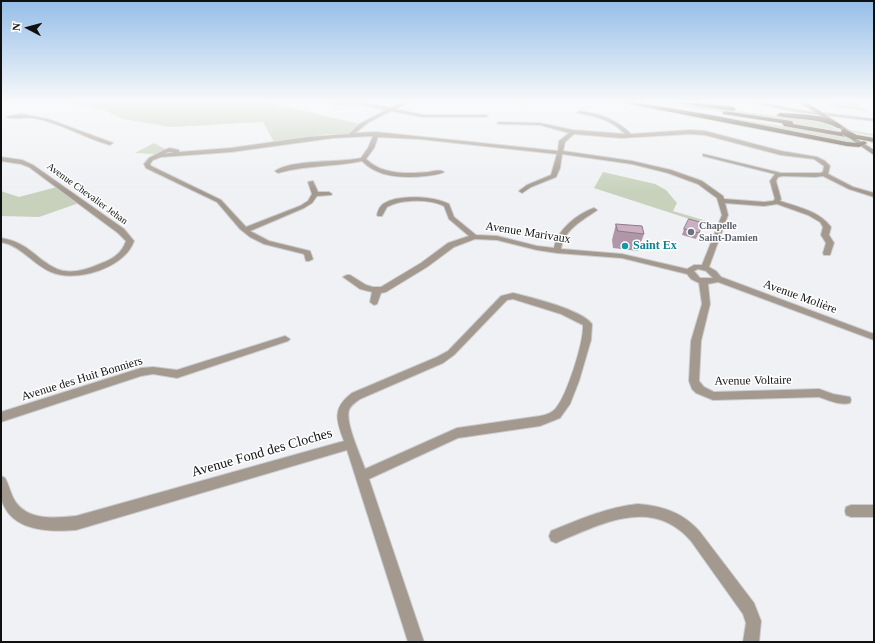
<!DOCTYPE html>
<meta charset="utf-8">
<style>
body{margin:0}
#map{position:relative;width:875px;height:643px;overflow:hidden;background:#eff1f4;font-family:Georgia,serif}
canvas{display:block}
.frame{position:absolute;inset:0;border:2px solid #0f1010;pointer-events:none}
.north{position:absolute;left:8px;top:8px;width:40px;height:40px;-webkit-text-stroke:3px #fff;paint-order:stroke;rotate:276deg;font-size:11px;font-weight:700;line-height:16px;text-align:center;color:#0f1010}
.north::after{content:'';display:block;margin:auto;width:14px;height:18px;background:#0f1010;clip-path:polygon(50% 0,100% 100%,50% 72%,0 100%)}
</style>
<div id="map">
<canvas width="875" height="643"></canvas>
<div class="frame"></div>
<div class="north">N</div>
</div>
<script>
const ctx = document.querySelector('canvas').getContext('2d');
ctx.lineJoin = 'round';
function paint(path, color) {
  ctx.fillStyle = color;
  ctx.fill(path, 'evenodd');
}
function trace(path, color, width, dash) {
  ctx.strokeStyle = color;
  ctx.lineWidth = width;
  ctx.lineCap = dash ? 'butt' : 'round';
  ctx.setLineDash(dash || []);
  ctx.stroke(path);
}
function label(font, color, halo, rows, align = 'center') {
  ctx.font = font + ' Georgia,serif';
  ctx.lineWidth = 3;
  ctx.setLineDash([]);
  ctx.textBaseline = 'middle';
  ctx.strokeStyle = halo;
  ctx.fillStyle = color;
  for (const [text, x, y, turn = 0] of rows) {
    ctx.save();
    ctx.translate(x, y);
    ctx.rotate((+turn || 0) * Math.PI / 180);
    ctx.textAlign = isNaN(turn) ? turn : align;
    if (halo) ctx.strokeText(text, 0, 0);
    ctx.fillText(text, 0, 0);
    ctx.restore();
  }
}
paint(new Path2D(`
 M64,102H264L361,124L352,129L349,135L327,134L274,142L263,122L171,127L123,119L106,111L92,107Z
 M632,102L874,141V144L860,139L846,137L856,143H854Z
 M658,102H668L823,122L836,129L849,132L845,129L874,134V136Z
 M818,102H854L867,111L834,107L827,103Z
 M154,143L165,149L155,154L135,153Z
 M603,172L655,184L666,190L677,203L673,211L710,222L708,225L594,188Z
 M57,187L79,203L39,217L1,216V191L19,197Z`), '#c7d1bb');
const minor = new Path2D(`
 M361,102L390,108L403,102H409L396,109L423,115H486L488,116L486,117H423L391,111L369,122L355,133L376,132L558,151L559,141L569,133L540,125L499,124L497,123L499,122L540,123L573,130L625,134C612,120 596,116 577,113L579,111C599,113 616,119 631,134L690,130L705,131L781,151L817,157L825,161L830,166L828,174L853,187L874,193V197L849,189L823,176L815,177L783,176L778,177L776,181L781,199L780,201C798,207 819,211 831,227L829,235L834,243L830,255H824L823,253L826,243L821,235L823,227L820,222L808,215L777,204L764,206L725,203L728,215L709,267L716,271L721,277L874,334V340L718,282L708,284L710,304L701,341L699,381L704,387L714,392L819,389L833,394L850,397L851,400L850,403C840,406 828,400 819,397L713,400L696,393L692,389L689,381L691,341L702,304L699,283L691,279L687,274L622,258L557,253L537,250L497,240L475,239L454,247L427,267L386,292L381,293L377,304L374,305L370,302L372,292L360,289L343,277L347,275H350L366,285L373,287H381L421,263L448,243L469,236L449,219L444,206C429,199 402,199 387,207L382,216H378L377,215C378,211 379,207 383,204C397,194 434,196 449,204L454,217L476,235L497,236L537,246L554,248C557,230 577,214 594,208L597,210L596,211C581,221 564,230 561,249L622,254L687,269L694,265H702L722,215L717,198L698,184L668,173L632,164L562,154L560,168L556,177L531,187L522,193L519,191L527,185L551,175L557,154L419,139L378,137L374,148L366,159C382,175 407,174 429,172C434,171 440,169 444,172C439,175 432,175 426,176C404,178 378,178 362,161C334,167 306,165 278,173L275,171C292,159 339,163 361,158L368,148L373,136L333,138L231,152L161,157L153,160L150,164L151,166L221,200L246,227L300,206L308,201L312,194L308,182L313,181L318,192H329L332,194L331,195L317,196L312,203L304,208L250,231L269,241L310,251L313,259L309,261H306L304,254L264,244L250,237L240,229L217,202L146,168L144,164L149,158L164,150L170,148L179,150V152L231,148L308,137L349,134L358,125L386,110L358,104L333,105L331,104L333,103ZM574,134L621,138L690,134L705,135L781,155L814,159L824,166L823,172L820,173H781L703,154V156L775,174L770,181L775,199L773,201L764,202L724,199L723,196L702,181L671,170L632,161L563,151L565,142ZM168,152H174L164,154ZM698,269L706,271L713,278H700L694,271Z
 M522,102H527V103L525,104Z
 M749,102H759L798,110L874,119V121L798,112Z
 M21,114L48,119L113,143L110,145C84,138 60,122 33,118C26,117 11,120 6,117Z
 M1,157L22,160L33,165L124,229L134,241C125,268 76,283 51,272C32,264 22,246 1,242V238C30,243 35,259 57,269C71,275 89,269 102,263C113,259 122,253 126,241L118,233L29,167L21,164L1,161Z
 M513,293C530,297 582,310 592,324L591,340L579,381L570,404L560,418L540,426L458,438L369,479L424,642H408L347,450L76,530C50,532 12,532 2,501C0,494 1,484 1,476L5,478C9,485 11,495 15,501C28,521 55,518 76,516L344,441C336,420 332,408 352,393L437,357L448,351L501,296ZM513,299L561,314L583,325C584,342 567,395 556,408C552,413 546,415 540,416L457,428L365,469C361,456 345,423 349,410C351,405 356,402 360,399L443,363L454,355L507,300Z
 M285,336L290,339L288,341L177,378L153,374L141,376L1,422V412L141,368L153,367L177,370Z
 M638,504C663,506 684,513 700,532L754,603L761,621L759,642H743L746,623L743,614L691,541C652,496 601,524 556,543L551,541L549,536L551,531C580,519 608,507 638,504Z
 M851,505H874V517H851L846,515L845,511L846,507Z`);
const secondary = new Path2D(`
 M799,102H806L850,131L845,132Z
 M851,135L874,150V155L849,138L848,137Z`);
const trunk = new Path2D(`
 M619,102H633L716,116L847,142L858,143L864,141L867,143L859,147L847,146Z
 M671,102H690L733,107L736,109L733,111Z
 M725,111L791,121L793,122V124L874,138V142L784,126L782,123L723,114V112Z
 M780,113C800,115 828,113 843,127L838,128C819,118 799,120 778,116L777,115Z`);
trace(minor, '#cbcdd0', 2);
trace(secondary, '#cbcdd0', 2);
trace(trunk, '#cbcdd0', 2);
paint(minor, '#a3998e');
paint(secondary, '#7d6f60');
paint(trunk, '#564631');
const trunkBridge = new Path2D(`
 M844,132L854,137`);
trace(trunkBridge, '#cbcdd0', 7, []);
trace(trunkBridge, '#564631', 6);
paint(new Path2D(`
 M703,223L696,239L682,235L684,229Z
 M616,224L644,234L638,251L613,248L612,240Z`), '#af96a8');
const building = new Path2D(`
 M689,219L703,223L699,233L684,229Z
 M616,224L642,226L644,234L618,231Z`);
paint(building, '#cbafc3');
trace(building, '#8e7a88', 1);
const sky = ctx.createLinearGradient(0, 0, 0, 192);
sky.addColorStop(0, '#95bee8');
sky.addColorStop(0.53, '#f8f9fa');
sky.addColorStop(1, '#f8f9fa00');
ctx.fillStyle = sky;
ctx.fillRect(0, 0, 875, 192);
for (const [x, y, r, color] of [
 [691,232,4,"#6b7280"],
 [625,246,4,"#0f9aa8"]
]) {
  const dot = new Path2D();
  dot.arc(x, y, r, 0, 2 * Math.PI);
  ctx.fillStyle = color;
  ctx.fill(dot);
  trace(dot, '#fff', 1.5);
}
label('10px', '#0f1010', '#fff', [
 ["Avenue Chevalier Jehan",87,194,36]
]);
label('bold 10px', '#5b616d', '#fff', [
 ["Chapelle",699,226],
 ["Saint-Damien",699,238]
], 'left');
label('12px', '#0f1010', '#fff', [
 ["Avenue Marivaux",528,233,9],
 ["Avenue Molière",800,297,20],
 ["Avenue des Huit Bonniers",82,379,-17],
 ["Avenue Voltaire",753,381,-1]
]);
label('bold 12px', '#0d838f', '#fff', [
 ["Saint Ex",633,246]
], 'left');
label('14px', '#0f1010', '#fff', [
 ["Avenue Fond des Cloches",262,453,-16]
]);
</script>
